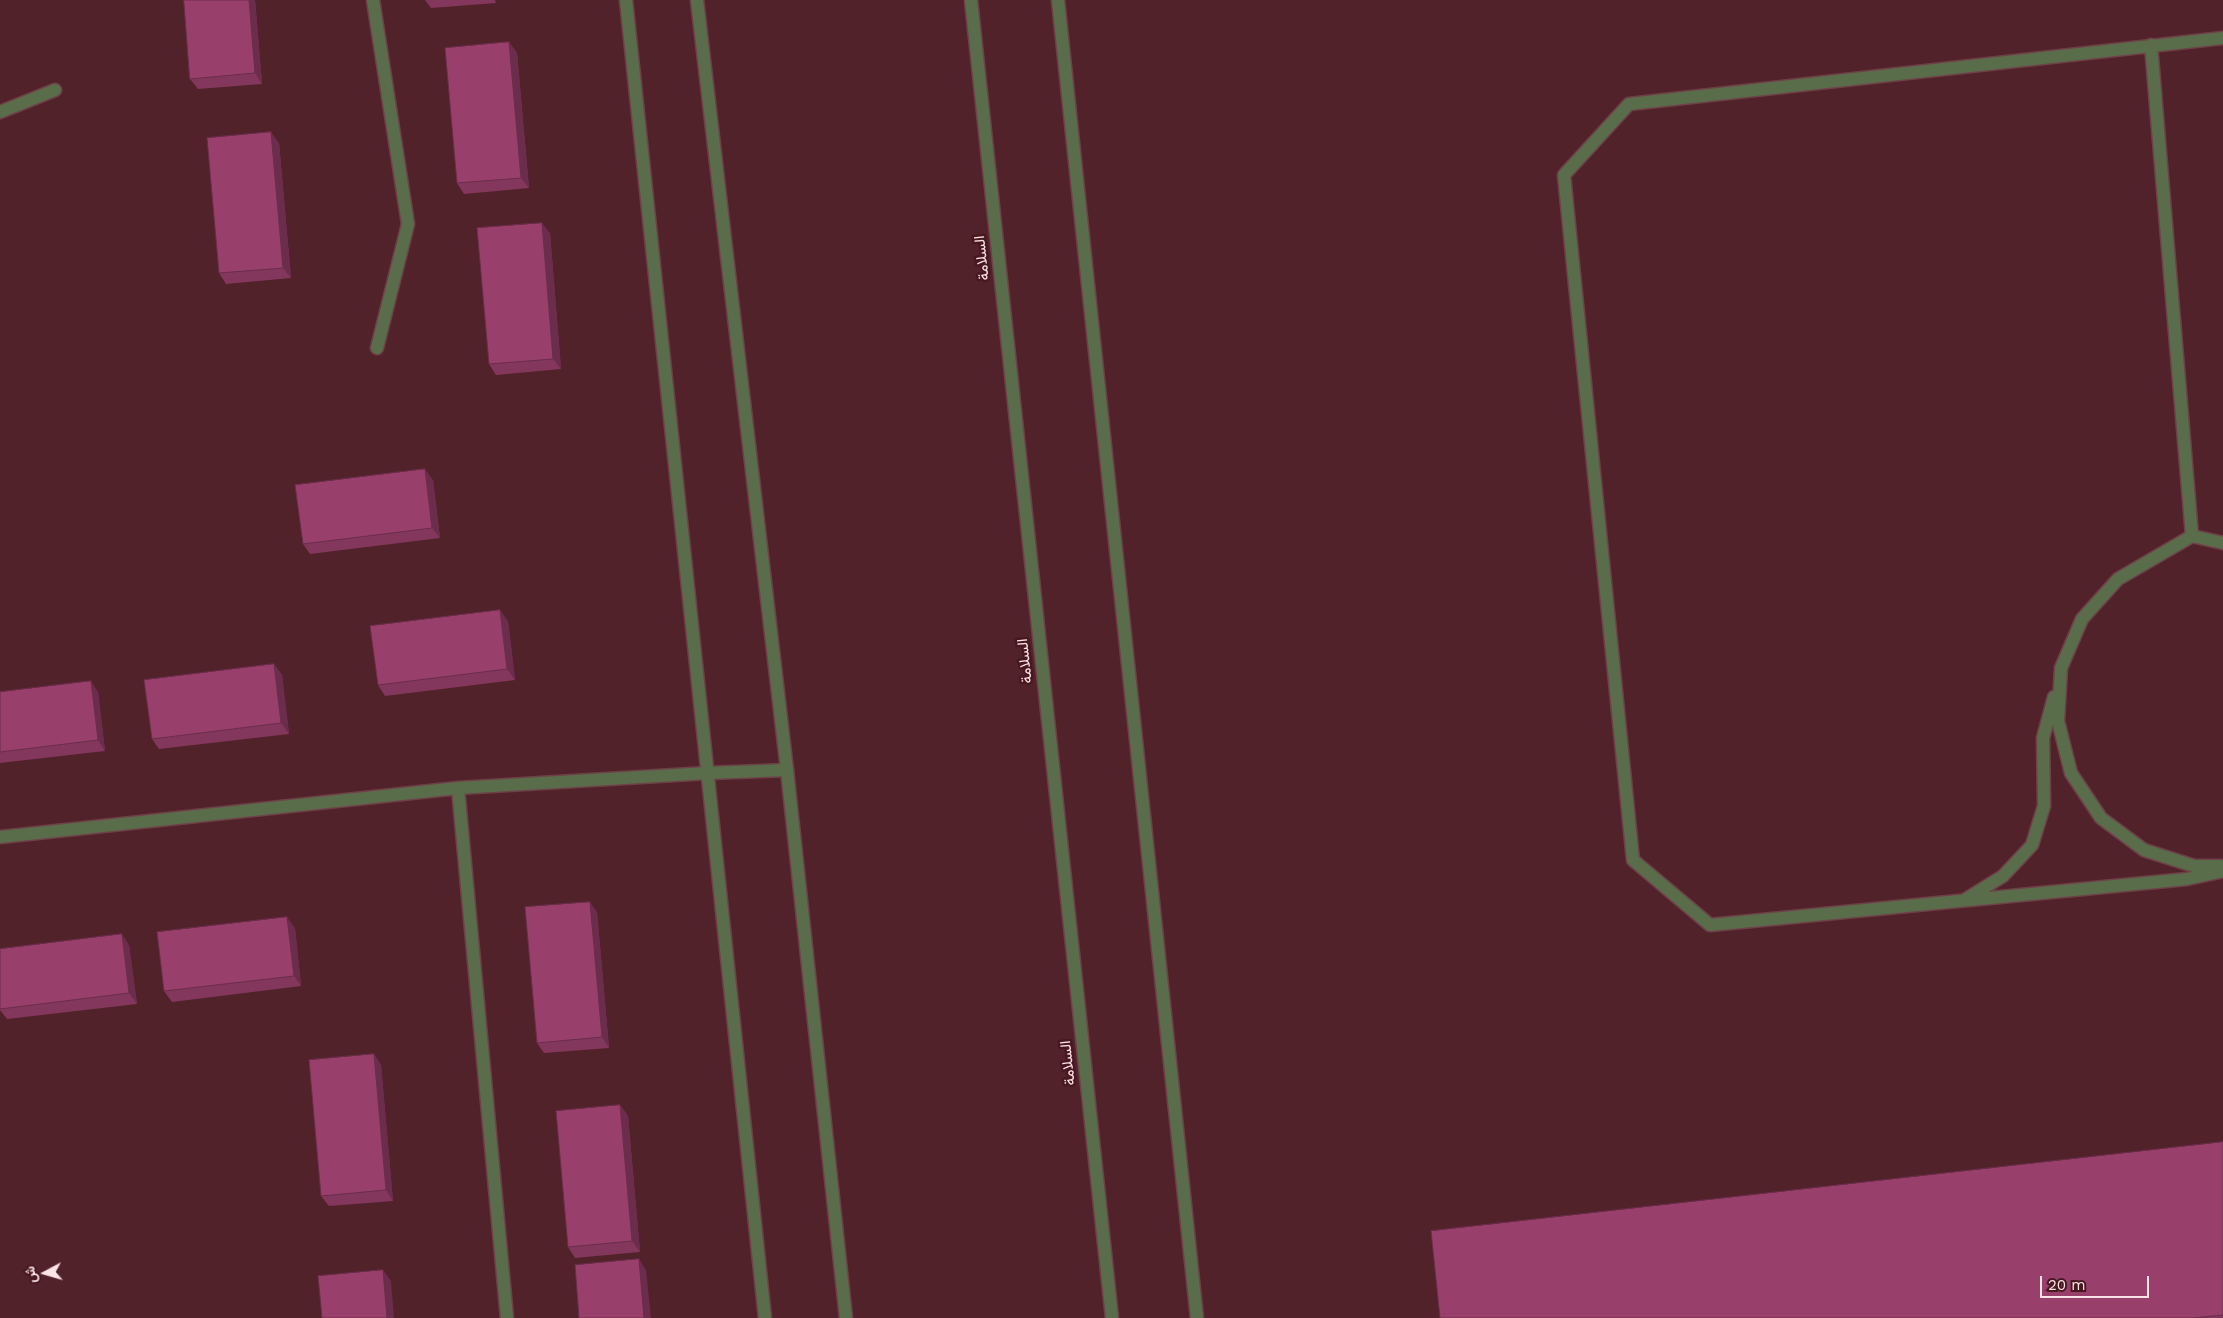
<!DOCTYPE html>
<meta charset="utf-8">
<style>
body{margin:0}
#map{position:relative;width:2223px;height:1318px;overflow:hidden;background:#52222a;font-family:"Work Sans",Vazirmatn,sans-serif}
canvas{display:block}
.north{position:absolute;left:20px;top:1248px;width:50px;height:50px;-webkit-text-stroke:4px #471820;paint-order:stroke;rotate:264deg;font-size:14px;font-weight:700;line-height:20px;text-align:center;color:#fee4e6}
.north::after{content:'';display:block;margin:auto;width:18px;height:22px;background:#fee4e6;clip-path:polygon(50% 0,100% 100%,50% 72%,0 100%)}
.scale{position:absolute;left:2040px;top:1276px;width:109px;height:22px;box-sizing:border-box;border:2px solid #fee4e6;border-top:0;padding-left:6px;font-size:15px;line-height:18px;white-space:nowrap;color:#fee4e6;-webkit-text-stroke:4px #471820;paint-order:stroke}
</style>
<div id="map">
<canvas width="2223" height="1318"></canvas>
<div class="north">ش</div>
<div class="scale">20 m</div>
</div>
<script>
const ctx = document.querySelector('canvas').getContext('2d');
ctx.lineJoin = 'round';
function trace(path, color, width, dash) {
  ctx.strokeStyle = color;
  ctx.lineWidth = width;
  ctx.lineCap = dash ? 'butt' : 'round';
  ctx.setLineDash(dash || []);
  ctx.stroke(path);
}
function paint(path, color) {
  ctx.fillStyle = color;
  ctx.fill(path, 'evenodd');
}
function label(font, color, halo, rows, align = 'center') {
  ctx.font = font + ' "Work Sans",Vazirmatn,sans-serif';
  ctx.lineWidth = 5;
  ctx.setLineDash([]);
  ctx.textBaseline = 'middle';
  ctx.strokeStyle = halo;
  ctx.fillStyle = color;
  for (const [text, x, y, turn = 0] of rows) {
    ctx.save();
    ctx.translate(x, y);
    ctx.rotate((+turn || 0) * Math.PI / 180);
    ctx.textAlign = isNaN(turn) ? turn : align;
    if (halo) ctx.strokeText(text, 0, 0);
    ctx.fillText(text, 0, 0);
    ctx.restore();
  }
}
const service = new Path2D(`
 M373,0L408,224L377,348
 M2223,38L1629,104L1564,175L1633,860L1710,925L2187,879L2223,871
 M2151,45L2192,536
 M0,112L55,90
 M458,788L507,1318
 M0,837L458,788L708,773L787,770
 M2221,866H2194L2144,850L2101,818L2071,773L2058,721L2061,668L2082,619L2118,579L2192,536L2223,543
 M1966,899L2003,876L2032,845L2044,806L2043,738L2054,697`);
const tertiary = new Path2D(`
 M626,0L765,1318
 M697,0L787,770L846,1318
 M971,0L1112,1318
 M1058,0L1197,1318`);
trace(service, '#6e4148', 15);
trace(tertiary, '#6e4148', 15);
trace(service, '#596d4a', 12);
trace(tertiary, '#596d4a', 12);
paint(new Path2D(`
 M184,0H255L262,84L198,89L190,79Z
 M425,0H495L496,3L431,8Z
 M509,42L517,53L529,188L464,194L457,183Z
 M279,143L291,278L226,284L219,273Z
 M550,233L561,369L496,375L489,364Z
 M433,480L440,538L310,554L303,544Z
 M508,621L515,680L385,696L378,685Z
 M274,664L282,675L289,734L159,749L152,739Z
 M0,692H98L105,751L0,763Z
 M597,912L609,1048L544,1053L537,1043Z
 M295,928L301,986L172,1002L164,991Z
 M129,945L137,1004L7,1019L0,1010V1009Z
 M374,1054L381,1065L393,1201L329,1206L321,1196Z
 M620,1105L628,1116L640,1252L575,1258L568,1247Z
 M2223,1142V1318H1440Z`), '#83375c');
paint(new Path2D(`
 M249,0H255L262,84L255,73Z
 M509,42L517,53L529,188L521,178Z
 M271,132L279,143L291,278L283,268Z
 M542,223L550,233L561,369L553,359Z
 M425,469L433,480L440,538L432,528Z
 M500,610L508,621L515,680L507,669Z
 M274,664L282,675L289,734L281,723Z
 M91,681L98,692L105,751L98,740Z
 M590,902L597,912L609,1048L602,1037Z
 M287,917L295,928L301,986L294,976Z
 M122,934L129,945L137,1004L129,993Z
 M374,1054L381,1065L393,1201L386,1190Z
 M620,1105L628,1116L640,1252L632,1241Z
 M639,1259L646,1270L651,1318H644Z
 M383,1270L391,1281L394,1318H387Z`), '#6a2d4b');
const building = new Path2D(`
 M184,0H249L255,73L190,79Z
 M509,42L521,178L457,183L445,48Z
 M271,132L283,268L219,273L207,138Z
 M542,223L553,359L489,364L477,228Z
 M425,469L432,528L303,544L295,485Z
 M500,610L507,669L378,685L370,626Z
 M274,664L281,723L152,739L144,680Z
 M91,681L98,740L0,752V692Z
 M590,902L602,1037L537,1043L525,907Z
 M287,917L294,976L164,991L157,932Z
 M122,934L129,993L0,1009V949Z
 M374,1054L386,1190L321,1196L309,1060Z
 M620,1105L632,1241L568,1247L556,1111Z
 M2223,1142V1315L2192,1318H1440L1431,1231Z
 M639,1259L644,1318H579L575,1265Z
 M383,1270L387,1318H322L318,1276Z`);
paint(building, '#98406b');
trace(building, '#6a2d4b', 1);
label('15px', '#fee4e6', '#471820', [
 ["السلامة",982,258,-96],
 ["السلامة",1025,661,-96],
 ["السلامة",1068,1063,-96]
]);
</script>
